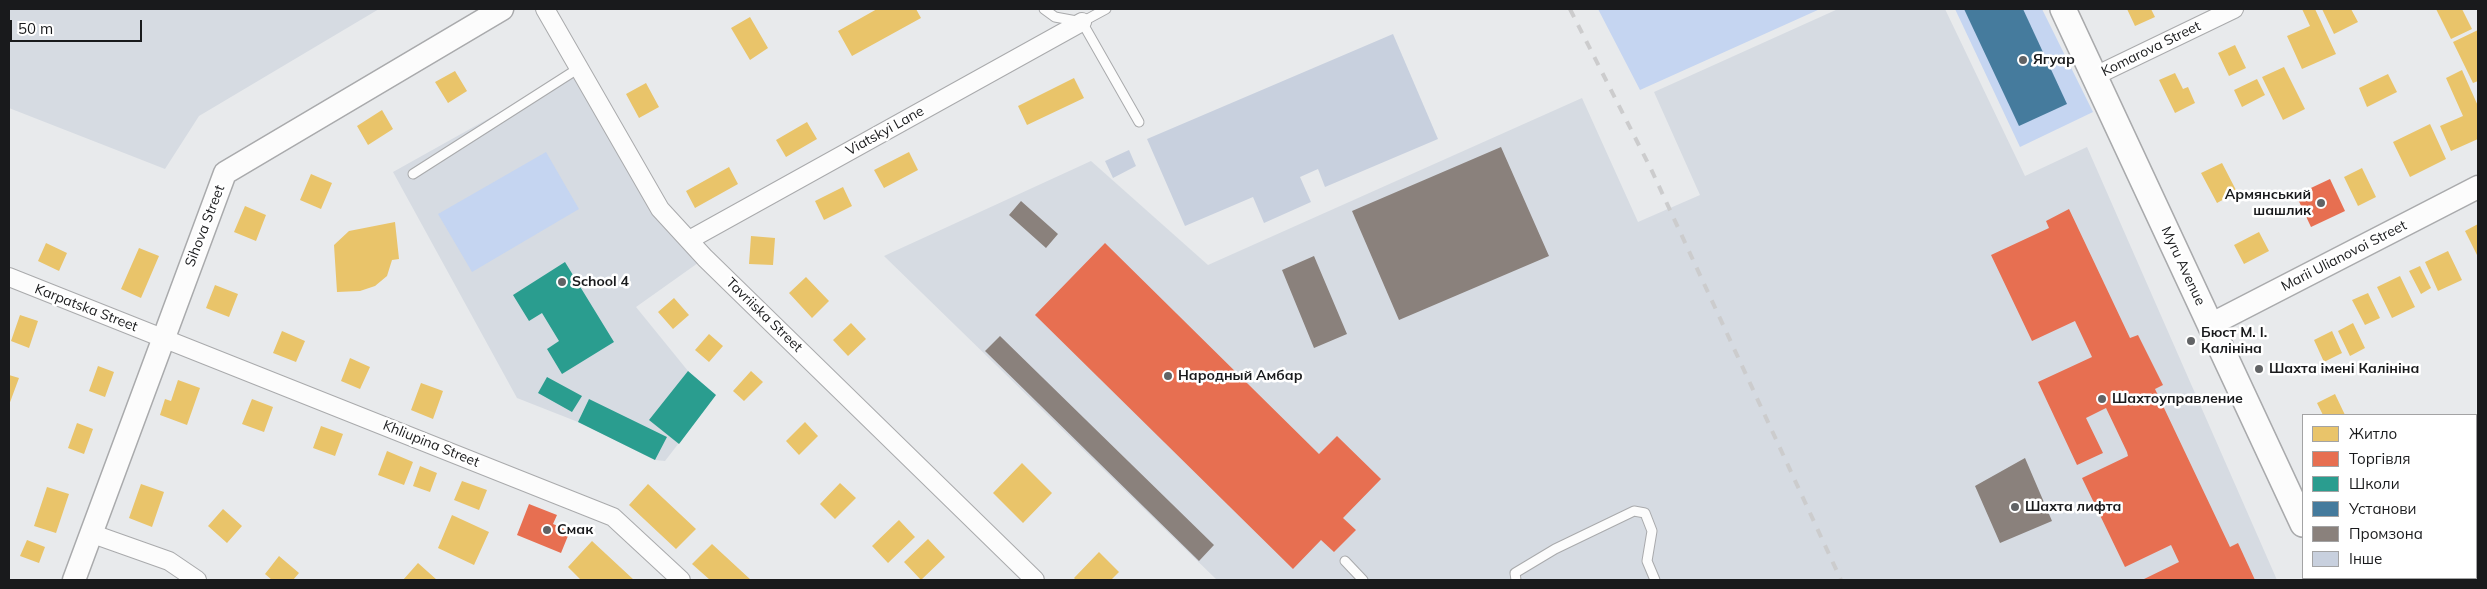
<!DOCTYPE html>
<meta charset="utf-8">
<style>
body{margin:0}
#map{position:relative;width:2487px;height:589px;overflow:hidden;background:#e8eaec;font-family:Mulish,sans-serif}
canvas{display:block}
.frame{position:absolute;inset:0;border:10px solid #191a1c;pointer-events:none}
.legend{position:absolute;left:2302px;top:414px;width:175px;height:165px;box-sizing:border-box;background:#fff;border:1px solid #a3a3a4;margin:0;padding:6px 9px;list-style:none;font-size:15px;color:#191a1c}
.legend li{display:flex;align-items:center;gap:10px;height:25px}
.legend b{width:25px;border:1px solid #a3a3a4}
.scale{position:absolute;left:10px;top:20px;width:132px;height:22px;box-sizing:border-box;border:2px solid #191a1c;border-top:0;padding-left:6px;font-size:15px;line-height:18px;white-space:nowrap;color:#191a1c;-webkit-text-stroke:4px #fff;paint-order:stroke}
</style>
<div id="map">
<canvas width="2487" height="589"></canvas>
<div class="frame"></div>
<ul class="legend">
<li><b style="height:14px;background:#e9c46a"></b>Житло</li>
<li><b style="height:14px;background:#e76f51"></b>Торгівля</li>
<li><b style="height:14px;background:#2a9d8f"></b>Школи</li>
<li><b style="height:14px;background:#457b9d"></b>Установи</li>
<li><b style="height:14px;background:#8a817c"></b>Промзона</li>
<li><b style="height:14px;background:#c8d0de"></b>Інше</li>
</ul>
<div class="scale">50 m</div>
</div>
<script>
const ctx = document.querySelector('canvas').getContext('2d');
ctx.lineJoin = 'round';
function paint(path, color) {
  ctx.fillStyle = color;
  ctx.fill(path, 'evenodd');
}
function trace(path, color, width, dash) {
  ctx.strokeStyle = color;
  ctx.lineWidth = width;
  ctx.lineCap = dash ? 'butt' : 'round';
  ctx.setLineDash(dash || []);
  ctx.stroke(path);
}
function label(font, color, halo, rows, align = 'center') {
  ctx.font = font + ' Mulish,sans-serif';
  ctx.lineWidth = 5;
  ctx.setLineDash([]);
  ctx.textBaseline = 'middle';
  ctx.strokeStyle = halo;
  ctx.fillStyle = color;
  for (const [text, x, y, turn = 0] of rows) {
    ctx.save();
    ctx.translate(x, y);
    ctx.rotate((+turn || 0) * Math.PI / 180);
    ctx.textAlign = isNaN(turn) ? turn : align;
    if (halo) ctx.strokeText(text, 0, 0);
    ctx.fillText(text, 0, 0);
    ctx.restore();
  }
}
paint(new Path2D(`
 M9,9H379L199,116L165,169L9,108Z
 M1838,9H1945L2025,176L2087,147L2277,580H1217L884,256L1091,161L1208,265L1582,98L1638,222L1700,195L1654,92Z
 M579,68L660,209L705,258L636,307L688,371L716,395L665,461L655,460L578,422L517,398L393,172Z`), '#d6dbe2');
paint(new Path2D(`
 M1598,9H1820L1640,90Z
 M1955,9H2042L2093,112L2020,147Z
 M546,152L579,209L472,272L438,214Z`), '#c5d5f1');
paint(new Path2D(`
 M877,9H916L921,18L852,56L838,31Z
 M2127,9H2151L2155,17L2135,26Z
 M2302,9H2315L2336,54L2302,69L2287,36L2310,26Z
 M2322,9H2351L2358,22L2334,34Z
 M2436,9H2462L2472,29L2451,39Z
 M750,17L768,48L750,60L731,28Z
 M2478,30V81L2473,83L2453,42Z
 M2235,45L2246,68L2229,76L2218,53Z
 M2284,67L2305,109L2283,120L2262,77Z
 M2462,70L2478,106V139L2451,151L2440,126L2463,116L2446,78Z
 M455,71L467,91L448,103L435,82Z
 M2175,73L2183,89L2188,87L2195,103L2175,113L2159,80Z
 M2388,74L2397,92L2367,107L2359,88Z
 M1074,78L1084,98L1027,125L1018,106Z
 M2257,79L2265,95L2242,107L2234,90Z
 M646,83L659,107L639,118L626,94Z
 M382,110L393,129L368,145L357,126Z
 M807,122L817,139L786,157L776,140Z
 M2430,124L2446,159L2410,177L2393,142Z
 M909,152L918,170L884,188L874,170Z
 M2222,163L2237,192L2217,203L2201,173Z
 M729,167L738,184L695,208L686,191Z
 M2362,168L2376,197L2358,206L2344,177Z
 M311,174L332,183L321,209L300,200Z
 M843,187L852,206L824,220L815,201Z
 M245,206L266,215L256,241L234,232Z
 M395,222L399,259L392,260L387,276L375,286L360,291L337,292L334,245L349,231Z
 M2478,224V257L2465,231Z
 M2259,232L2269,251L2244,264L2234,245Z
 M751,236L775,238L773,265L749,264Z
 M46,243L67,253L59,271L38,261Z
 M139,248L159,256L141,298L121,289Z
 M2448,251L2462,280L2438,291L2425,262Z
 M2420,266L2431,288L2421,294L2409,271Z
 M2400,276L2415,307L2392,318L2377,287Z
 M806,277L829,301L812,318L789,293Z
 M215,285L238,294L229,317L206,308Z
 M2368,293L2380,318L2365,325L2352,300Z
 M674,298L689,315L673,329L658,312Z
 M20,315L38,321L29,348L11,341Z
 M851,323L866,339L848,356L833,340Z
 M2353,323L2365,348L2350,356L2338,331Z
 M282,331L305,341L296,362L273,353Z
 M2332,331L2342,353L2324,362L2314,340Z
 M709,334L723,346L709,362L695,350Z
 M350,358L370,367L360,389L341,381Z
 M98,366L114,372L105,397L89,391Z
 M751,371L763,382L744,401L733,391Z
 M9,375L19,378L9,405Z
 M178,380L200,388L187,425L160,415L165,399L171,401Z
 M421,383L443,391L433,419L411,410Z
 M2335,394L2345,415H2323L2317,403Z
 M252,399L273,407L264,432L242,424Z
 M805,422L818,436L799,455L786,441Z
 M77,423L93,429L84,454L68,448Z
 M321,426L343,434L335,456L313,448Z
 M2476,442L2478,447V470L2476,471Z
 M387,451L413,462L404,485L378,475Z
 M1022,463L1052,493L1023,523L993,493Z
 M420,466L437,473L430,492L413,486Z
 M462,481L487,490L479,510L454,500Z
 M840,483L856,498L835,519L820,504Z
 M141,484L164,492L152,527L129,518Z
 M648,484L696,529L676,549L629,505Z
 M47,487L69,494L56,533L34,526Z
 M223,509L242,526L227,543L208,526Z
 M452,515L489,532L474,565L438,548Z
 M899,520L915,537L888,563L872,546Z
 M928,539L945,557L921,580L904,562Z
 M27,540L45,547L39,563L20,556Z
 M592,541L634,580H581L568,567Z
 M712,544L751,580H710L692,564Z
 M1099,552L1119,572L1111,580H1076L1074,578Z
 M279,556L299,573L293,580H272L265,574Z
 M418,563L437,580H403Z`), '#e9c46a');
paint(new Path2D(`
 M2330,179L2345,211L2311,227L2296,195Z
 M2069,209L2130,338L2138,335L2163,385L2155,389L2230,547L2238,543L2255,580H2142L2179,562L2171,545L2125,567L2082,478L2128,456L2127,452L2106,408L2086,418L2103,453L2077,465L2038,382L2092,357L2075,321L2032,341L1991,255L2049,228L2046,221Z
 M1105,243L1319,454L1337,436L1381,479L1343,518L1356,530L1334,552L1321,540L1293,569L1035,315Z
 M529,504L557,515L553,524L570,531L561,553L517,535Z`), '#e76f51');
paint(new Path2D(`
 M565,262L614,342L562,374L547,349L559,341L542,313L529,321L513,295Z
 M688,371L716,395L679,444L649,420Z
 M547,377L582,396L572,412L538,393Z
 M589,399L667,437L655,460L578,422Z`), '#2a9d8f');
paint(new Path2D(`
 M1964,9H2023L2067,104L2019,126Z`), '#457b9d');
paint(new Path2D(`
 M1501,147L1549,256L1399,320L1352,211Z
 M1021,201L1058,234L1046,248L1009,215Z
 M1314,256L1347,334L1314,348L1282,270Z
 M1000,336L1214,545L1199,561L985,351Z
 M2025,458L2052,521L2000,543L1975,486Z`), '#8a817c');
paint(new Path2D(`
 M1393,34L1438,139L1325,187L1318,169L1300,177L1311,202L1264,223L1253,197L1185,226L1147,139Z
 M1129,150L1136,166L1113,178L1105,161Z`), '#c8d0de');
const service = new Path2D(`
 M1044,9L1055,17L1082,22L1139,122
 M1082,22L1106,9
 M413,174L579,68
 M1345,561L1363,580
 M1516,580L1515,573L1555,549L1634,511L1645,513L1652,531L1647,561L1655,580`);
const minor = new Path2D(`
 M545,9L660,209L705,258L1035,580
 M2095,76L2234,9
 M689,240L1082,22
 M9,277L613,517L681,580
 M2476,506L2478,505
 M90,533L169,561L197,580`);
const tertiary = new Path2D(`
 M2210,325L2478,187
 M74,580L225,173L502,9`);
const secondary = new Path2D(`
 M2063,9L2303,524
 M2329,578L2330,580`);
trace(service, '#a9aaac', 11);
trace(minor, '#a9aaac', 20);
trace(tertiary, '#a9aaac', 25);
trace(secondary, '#a9aaac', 28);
trace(service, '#fcfcfc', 9);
trace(minor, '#fcfcfc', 18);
trace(tertiary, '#fcfcfc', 22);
trace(secondary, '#fcfcfc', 25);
trace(new Path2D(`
 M1570,9L1651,169L1841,580`), '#cccccd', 4, [9, 9]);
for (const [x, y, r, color] of [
 [2023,60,5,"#616365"],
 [2321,203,5,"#616365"],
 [562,282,5,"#616365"],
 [2191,341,5,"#616365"],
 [2259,369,5,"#616365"],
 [1168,376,5,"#616365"],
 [2102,399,5,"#616365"],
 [2015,507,5,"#616365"],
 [547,530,5,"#616365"]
]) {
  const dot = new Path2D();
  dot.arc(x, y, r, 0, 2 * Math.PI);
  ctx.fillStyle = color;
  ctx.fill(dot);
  trace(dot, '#fff', 2);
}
label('14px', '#191a1c', '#fff', [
 ["Komarova Street",2151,49,-26],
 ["Viatskyi Lane",885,131,-29],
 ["Sihova Street",205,226,-69],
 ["Marii Ulianovoi Street",2344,256,-27],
 ["Myru Avenue",2183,266,65],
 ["Karpatska Street",86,308,21],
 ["Tavriiska Street",764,315,44],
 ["Khliupina Street",431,444,22]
]);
label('bold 14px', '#191a1c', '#fff', [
 ["Ягуар",2033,60],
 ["Армянський",2311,195,"right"],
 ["шашлик",2311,211,"right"],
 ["School 4",572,282],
 ["Бюст М. І.",2201,333],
 ["Калініна",2201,349],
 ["Шахта імені Калініна",2269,369],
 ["Народный Амбар",1178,376],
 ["Шахтоуправление",2112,399],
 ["Шахта лифта",2025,507],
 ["Смак",557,530]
], 'left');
</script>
